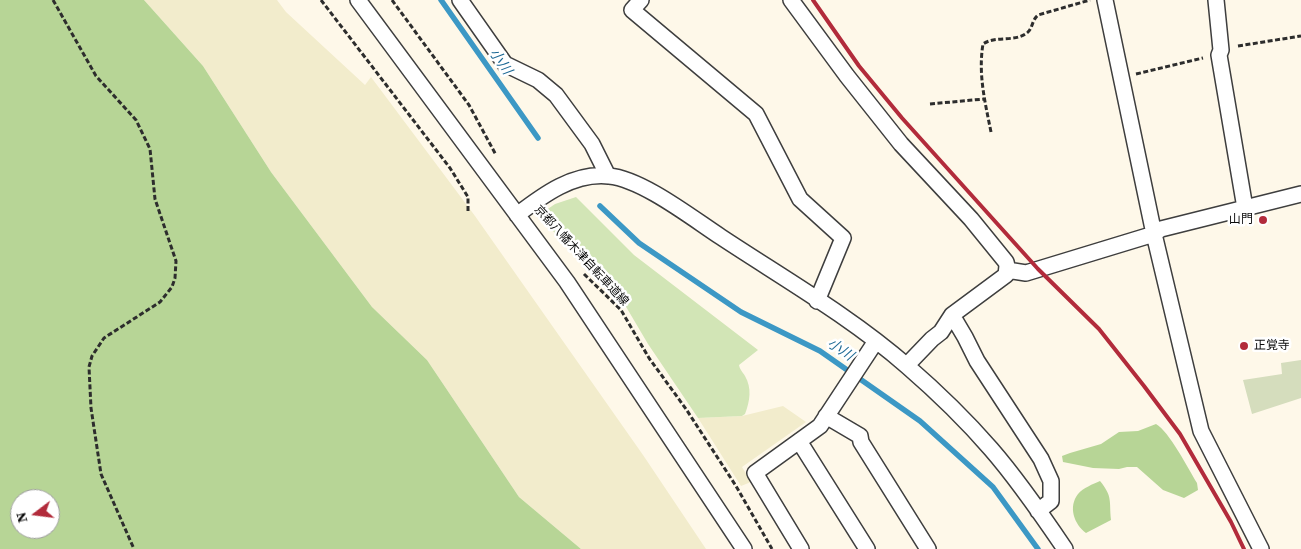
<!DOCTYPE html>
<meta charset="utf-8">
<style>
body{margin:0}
#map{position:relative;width:1301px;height:549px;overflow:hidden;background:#fef8e9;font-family:"Source Serif 4",serif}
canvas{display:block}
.north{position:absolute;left:10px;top:489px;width:50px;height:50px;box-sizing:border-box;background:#fff;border:1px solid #9d9d9d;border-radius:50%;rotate:255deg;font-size:14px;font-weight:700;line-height:20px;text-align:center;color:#0b0b0b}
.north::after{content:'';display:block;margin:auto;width:18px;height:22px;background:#b22b3b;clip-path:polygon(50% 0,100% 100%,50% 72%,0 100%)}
</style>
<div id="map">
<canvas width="1301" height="549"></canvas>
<div class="north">N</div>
</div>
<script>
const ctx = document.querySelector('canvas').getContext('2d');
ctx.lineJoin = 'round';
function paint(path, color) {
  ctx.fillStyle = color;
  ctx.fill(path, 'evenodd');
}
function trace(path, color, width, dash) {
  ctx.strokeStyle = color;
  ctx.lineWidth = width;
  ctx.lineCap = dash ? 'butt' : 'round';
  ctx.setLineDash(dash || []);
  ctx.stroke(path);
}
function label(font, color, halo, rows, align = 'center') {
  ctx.font = font + ' "Source Serif 4","Noto Sans JP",serif';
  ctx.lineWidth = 5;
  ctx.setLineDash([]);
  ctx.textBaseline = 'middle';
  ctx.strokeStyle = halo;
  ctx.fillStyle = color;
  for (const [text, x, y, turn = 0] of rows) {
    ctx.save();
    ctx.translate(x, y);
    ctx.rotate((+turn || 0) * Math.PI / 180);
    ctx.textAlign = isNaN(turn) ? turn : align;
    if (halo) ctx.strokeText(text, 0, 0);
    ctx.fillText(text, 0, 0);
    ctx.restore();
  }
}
paint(new Path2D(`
 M144,0H277L286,12L365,85L371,77L475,216L643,455L706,549H581L519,497L427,360L372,307L271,172L203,66Z
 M783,406L806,422L742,467L751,482L741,486L698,418L742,416Z`), '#f2eccc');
paint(new Path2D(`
 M576,197L634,255L758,350L739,365C740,370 742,371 745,376C752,388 750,401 745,414L742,416L698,418L648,344L625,305L587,268L542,219V213L555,204Z`), '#d2e5b6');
paint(new Path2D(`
 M0,0H144L203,66L271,172L372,307L427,360L519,497L581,549H0ZM20,499H50V529H20Z
 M1156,424C1169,431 1189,470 1197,483L1198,490L1184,498L1163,490L1137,467H1127L1119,469L1093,468L1063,462L1062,456L1070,453L1101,444L1119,432L1138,431Z
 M1100,481C1113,497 1109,501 1111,520L1086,533C1074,524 1068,507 1078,494C1083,488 1093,484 1100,481Z`), '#b7d596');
paint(new Path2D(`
 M1301,360V398L1252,414L1243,380L1282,374L1281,363Z`), '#d5ddbd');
trace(new Path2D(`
 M441,0L538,138
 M600,206L639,243L741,312L820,351L920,421L993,487L1038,549`), '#3c98c5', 5.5);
const street = new Path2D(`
 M358,0L567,282L744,549
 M460,0L505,64L538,80L556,95L592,144L608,176
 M641,0L632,10L756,114L800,199L843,238L817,301
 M791,0L847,76L901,144L971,219L1006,262L1007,266L1006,275L952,315L941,332L932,339L907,365
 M1216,0L1221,50L1219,55L1245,208
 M517,215C543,195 574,172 609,176C642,179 692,218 721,237C783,278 851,317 907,366C937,392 965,419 991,449C1018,480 1042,515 1065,549
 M1007,270L1026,273L1154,234L1105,0
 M952,315L965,337L977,361L1041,459L1051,481V501L1038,511
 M826,416L860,436L861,442L928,549
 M799,441L867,549
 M801,549L755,473L820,426L876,341
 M1261,549L1201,431L1154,234L1161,229L1301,194`);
trace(street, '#3e3e3e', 18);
trace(new Path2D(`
 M53,0L96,76L136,120L150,149L155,199L176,261L175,278L172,287L160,302L104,338L92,356L89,367L91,408L101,474L134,549
 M321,0L450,168L468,197V212
 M392,0L469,105L496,155
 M1238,46L1301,36
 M1136,74L1203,58
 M930,104L984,99
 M991,132C985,102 978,74 983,44C996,35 1016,43 1028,32C1033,27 1032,20 1038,15L1090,0
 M584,274L621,310L649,358L686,409L736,486L772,549`), '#2d2d2d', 3, [5, 2.5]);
trace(street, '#fff', 15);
trace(new Path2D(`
 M813,0L859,66L902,118L1038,269L1099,329L1144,386L1180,434L1231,522L1244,549`), '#b22b3b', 4);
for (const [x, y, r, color] of [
 [1263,220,5,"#b22b3b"],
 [1244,346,5,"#b22b3b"]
]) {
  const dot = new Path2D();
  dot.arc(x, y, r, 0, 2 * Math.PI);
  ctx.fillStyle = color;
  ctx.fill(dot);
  trace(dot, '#fff', 2);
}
label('12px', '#0b0b0b', '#fff', [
 ["山門",1253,220],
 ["正覚寺",1254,346,"left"]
], 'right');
label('12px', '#0b0b0b', '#fff', [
 ["京都八幡木津自転車道線",581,256,47]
]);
label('italic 14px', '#1c6894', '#fff', [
 ["小川",500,62,55],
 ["小川",840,350,34]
]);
</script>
